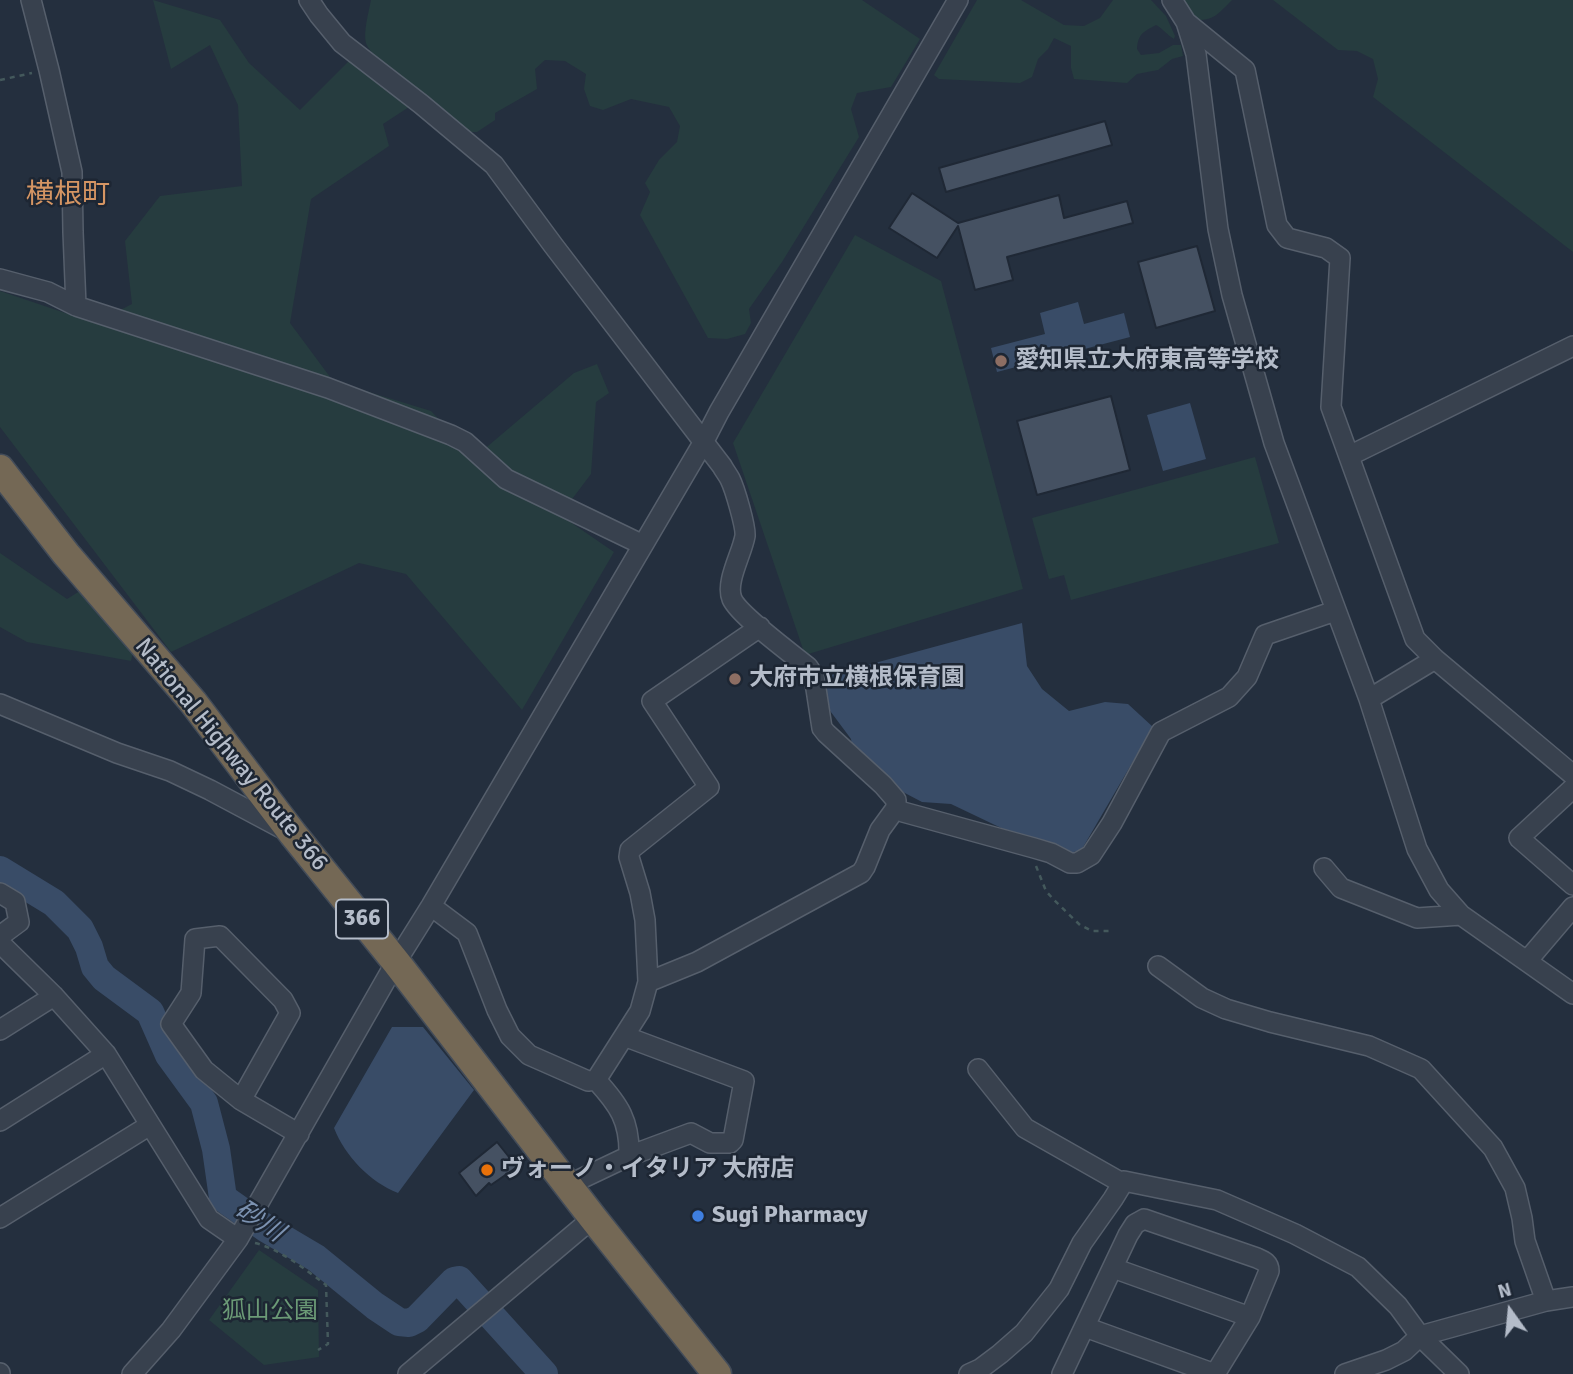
<!DOCTYPE html>
<meta charset="utf-8">
<style>
body{margin:0}
#map{position:relative;width:1573px;height:1374px;overflow:hidden;background:#242f3e;font-family:Signika,sans-serif}
canvas{display:block}
.north{position:absolute;left:1475px;top:1276px;width:70px;height:70px;-webkit-text-stroke:5px #1d2633;paint-order:stroke;rotate:345deg;font-size:19px;font-weight:700;line-height:28px;text-align:center;color:#b4bcc9}
.north::after{content:'';display:block;margin:auto;width:24px;height:32px;background:#b4bcc9;clip-path:polygon(50% 0,100% 100%,50% 72%,0 100%)}
</style>
<div id="map">
<canvas width="1573" height="1374"></canvas>
<div class="north">N</div>
</div>
<script>
const ctx = document.querySelector('canvas').getContext('2d');
ctx.lineJoin = 'round';
function paint(path, color) {
  ctx.fillStyle = color;
  ctx.fill(path, 'evenodd');
}
function trace(path, color, width, dash) {
  ctx.strokeStyle = color;
  ctx.lineWidth = width;
  ctx.lineCap = dash ? 'butt' : 'round';
  ctx.setLineDash(dash || []);
  ctx.stroke(path);
}
function label(font, color, halo, rows, align = 'center') {
  ctx.font = font + ' Signika,"Noto Sans JP",sans-serif';
  ctx.lineWidth = 5;
  ctx.setLineDash([]);
  ctx.textBaseline = 'middle';
  ctx.strokeStyle = halo;
  ctx.fillStyle = color;
  for (const [text, x, y, turn = 0] of rows) {
    ctx.save();
    ctx.translate(x, y);
    ctx.rotate((+turn || 0) * Math.PI / 180);
    ctx.textAlign = isNaN(turn) ? turn : align;
    if (halo) ctx.strokeText(text, 0, 0);
    ctx.fillText(text, 0, 0);
    ctx.restore();
  }
}
paint(new Path2D(`
 M153,0L220,20L249,63L300,110L349,61L409,107L383,124L389,146L311,199L290,323L333,381L431,411L475,457L574,373L597,364L609,393L596,402L591,474L560,515L614,552L522,710L406,574L359,563L171,652L0,427V291L95,323L132,304L125,241L160,196L242,186L238,105L210,45L171,69Z
 M371,0H862L920,39L891,87L857,93L851,109L859,137L782,262L749,309L751,323L745,334L727,339L708,338L640,215L650,192L645,183L659,160L677,142L680,126L669,107L631,99L603,110L590,106L584,89L586,74L565,61L545,60L535,69L537,89L495,113V120L477,132H469C451,118 371,61 366,43C363,32 369,11 371,0Z
 M977,0H1021L1064,25L1084,26L1100,18L1113,0H1151L1166,16L1175,36L1174,39C1167,35 1161,27 1156,25C1143,32 1138,34 1137,49L1141,55L1159,53L1173,45H1181L1183,56L1172,59L1158,70L1137,74L1127,83L1074,79L1071,68V46L1054,38L1048,49L1038,59L1032,77L1020,83L939,79L934,75Z
 M1183,0H1232C1219,13 1214,21 1195,20Z
 M1273,0H1573V252L1373,97L1378,79L1373,59L1357,51L1338,50Z
 M855,235L941,281L1023,589L805,655L733,443Z
 M1255,457L1279,543L1071,600L1064,575L1049,579L1032,518Z
 M0,553L67,599L83,589L133,652L131,661L27,642L0,627Z
 M259,1250L318,1290L319,1357L264,1365L209,1320Z`), '#263c3f');
paint(new Path2D(`
 M1078,302L1084,324L1124,313L1130,337L997,372L991,348L1045,334L1040,313Z
 M1190,403L1206,459L1163,471L1147,415Z
 M1022,623L1027,666L1042,689L1069,711L1105,702L1128,704L1153,727L1082,849L1071,853L1018,836L951,804L922,802L901,791L852,745L851,739L825,704L822,683L827,676Z
 M392,1027H423L474,1090L398,1193C370,1182 345,1156 334,1128Z`), '#394c67');
trace(new Path2D(`
 M0,870L54,903L80,929L89,947L95,967L104,978L150,1012L169,1055L204,1103L216,1149L223,1198L267,1229L316,1258L375,1306L399,1322L409,1323L417,1319L454,1281L459,1280L544,1374`), '#394c67', 28);
const building = new Path2D(`
 M1105,121L1112,145L946,192L939,168Z
 M912,193L958,223L1059,195L1064,218L1127,201L1133,223L1007,257L1013,280L975,290L958,226L937,258L889,228Z
 M1197,246L1215,311L1156,328L1138,262Z
 M1111,396L1130,470L1037,495L1017,421Z
 M497,1142L517,1167L491,1185L489,1183L476,1196L459,1173Z`);
paint(building, '#455162');
trace(building, '#1f2835', 2);
const minor = new Path2D(`
 M31,0L49,70L72,172L73,232L76,306
 M309,0L319,15L342,43L421,104L494,165L553,245L722,466C724,470 728,475 730,479C735,489 746,527 745,536C742,554 725,582 732,599C739,615 792,654 808,667L814,676L822,728L826,733L883,785L896,800V808
 M1172,0L1186,22L1196,54L1218,229L1232,295L1274,443L1369,699L1417,849L1439,890L1461,915L1573,994
 M1186,22L1245,70L1277,225L1287,238L1326,248L1340,258L1331,407L1415,639L1435,659L1573,775
 M0,279L48,292L76,306L328,388L451,435L465,442L506,479L643,545
 M1349,456L1573,346
 M1369,699L1435,659
 M0,704L117,753L170,771L210,790L287,831
 M1573,788L1519,838L1573,885
 M896,808L903,812L1034,848L1051,853L1070,863H1077L1091,855L1112,823L1161,732L1229,697L1247,677L1265,635L1335,611
 M1324,868L1341,888L1417,918L1461,915
 M0,893L15,902L19,922L0,936
 M431,906L467,933L497,1010L510,1036L529,1055L588,1081L596,1080C619,1105 630,1121 629,1156L568,1185
 M220,936L283,1000L290,1013L241,1100L204,1070L171,1024L191,993L195,939Z
 M0,943L54,996L106,1054L209,1219L238,1239
 M1527,961L1573,907
 M1158,966L1202,998L1226,1009L1270,1022L1369,1046L1421,1069L1493,1148L1515,1188L1522,1218L1525,1241L1546,1301
 M648,982L645,920L640,893L629,857L630,850L709,787L652,701L760,627
 M0,1030L54,996
 M624,1036L744,1081L733,1140L730,1143H710L691,1133L629,1156
 M978,1069L1025,1128L1122,1183
 M596,1080L640,1011L648,982L697,962L861,873L865,867L880,830L896,808
 M241,1100L299,1134
 M0,1121L106,1054
 M0,1218L150,1125
 M1113,1268L1250,1317
 M1085,1327L1215,1374
 M0,1373V1374
 M132,1374L171,1330L238,1239L396,962L431,906L703,443L719,412L958,0
 M408,1374L593,1218
 M969,1374L980,1369L1000,1354L1024,1333L1059,1289L1082,1243L1113,1199L1124,1181L1217,1200L1295,1234L1358,1267L1398,1306L1420,1336L1459,1374
 M1062,1374L1128,1235L1135,1224L1144,1219L1257,1258C1264,1261 1269,1263 1269,1271L1250,1317L1215,1374
 M1345,1374L1386,1360L1404,1351L1420,1336L1546,1301L1573,1297`);
const highway = new Path2D(`
 M0,469L66,554L193,702L293,834L396,962L593,1218L717,1374`);
trace(minor, '#565f6c', 22);
trace(highway, '#434c59', 31);
trace(new Path2D(`
 M0,80L32,73
 M1036,866L1046,891L1054,900L1080,925L1092,931H1109
 M255,1243C280,1249 306,1270 326,1285L328,1344L318,1350`), '#44595c', 2.5, [5, 5]);
trace(minor, '#38414e', 19);
trace(highway, '#746855', 28);
for (const [x, y, r, color] of [
 [1001,361,7,"#8d6e63"],
 [735,679,7,"#8d6e63"],
 [487,1170,7,"#e8710a"],
 [698,1216,7,"#3f7fe0"]
]) {
  const dot = new Path2D();
  dot.arc(x, y, r, 0, 2 * Math.PI);
  ctx.fillStyle = color;
  ctx.fill(dot);
  trace(dot, '#1d2633', 2.5);
}
for (const [x, y, w] of [
 [362,919,52]
]) {
  const box = new Path2D();
  box.roundRect(x - w / 2, y - 19.5, w, 39, 5);
  ctx.fillStyle = '#1d2633';
  ctx.fill(box);
  trace(box, '#b4bcc9', 2);
}
label('bold 23px', '#b4bcc9', null, [
 ["366",362,919]
]);
label('bold 24px', '#b4bcc9', '#1d2633', [
 ["愛知県立大府東高等学校",1015,361],
 ["大府市立横根保育園",749,679],
 ["ヴォーノ・イタリア 大府店",501,1170],
 ["Sugi Pharmacy",712,1216]
], 'left');
label('24px', '#b4bcc9', '#1d2633', [
 ["National Highway Route 366",231,755,51]
]);
label('24px', '#6b9a76', '#1d2633', [
 ["狐山公園",270,1312]
]);
label('italic 26px', '#7c92b1', '#1d2633', [
 ["砂川",259,1222,33]
]);
label('28px', '#d59563', '#1d2633', [
 ["横根町",68,196]
]);
</script>
